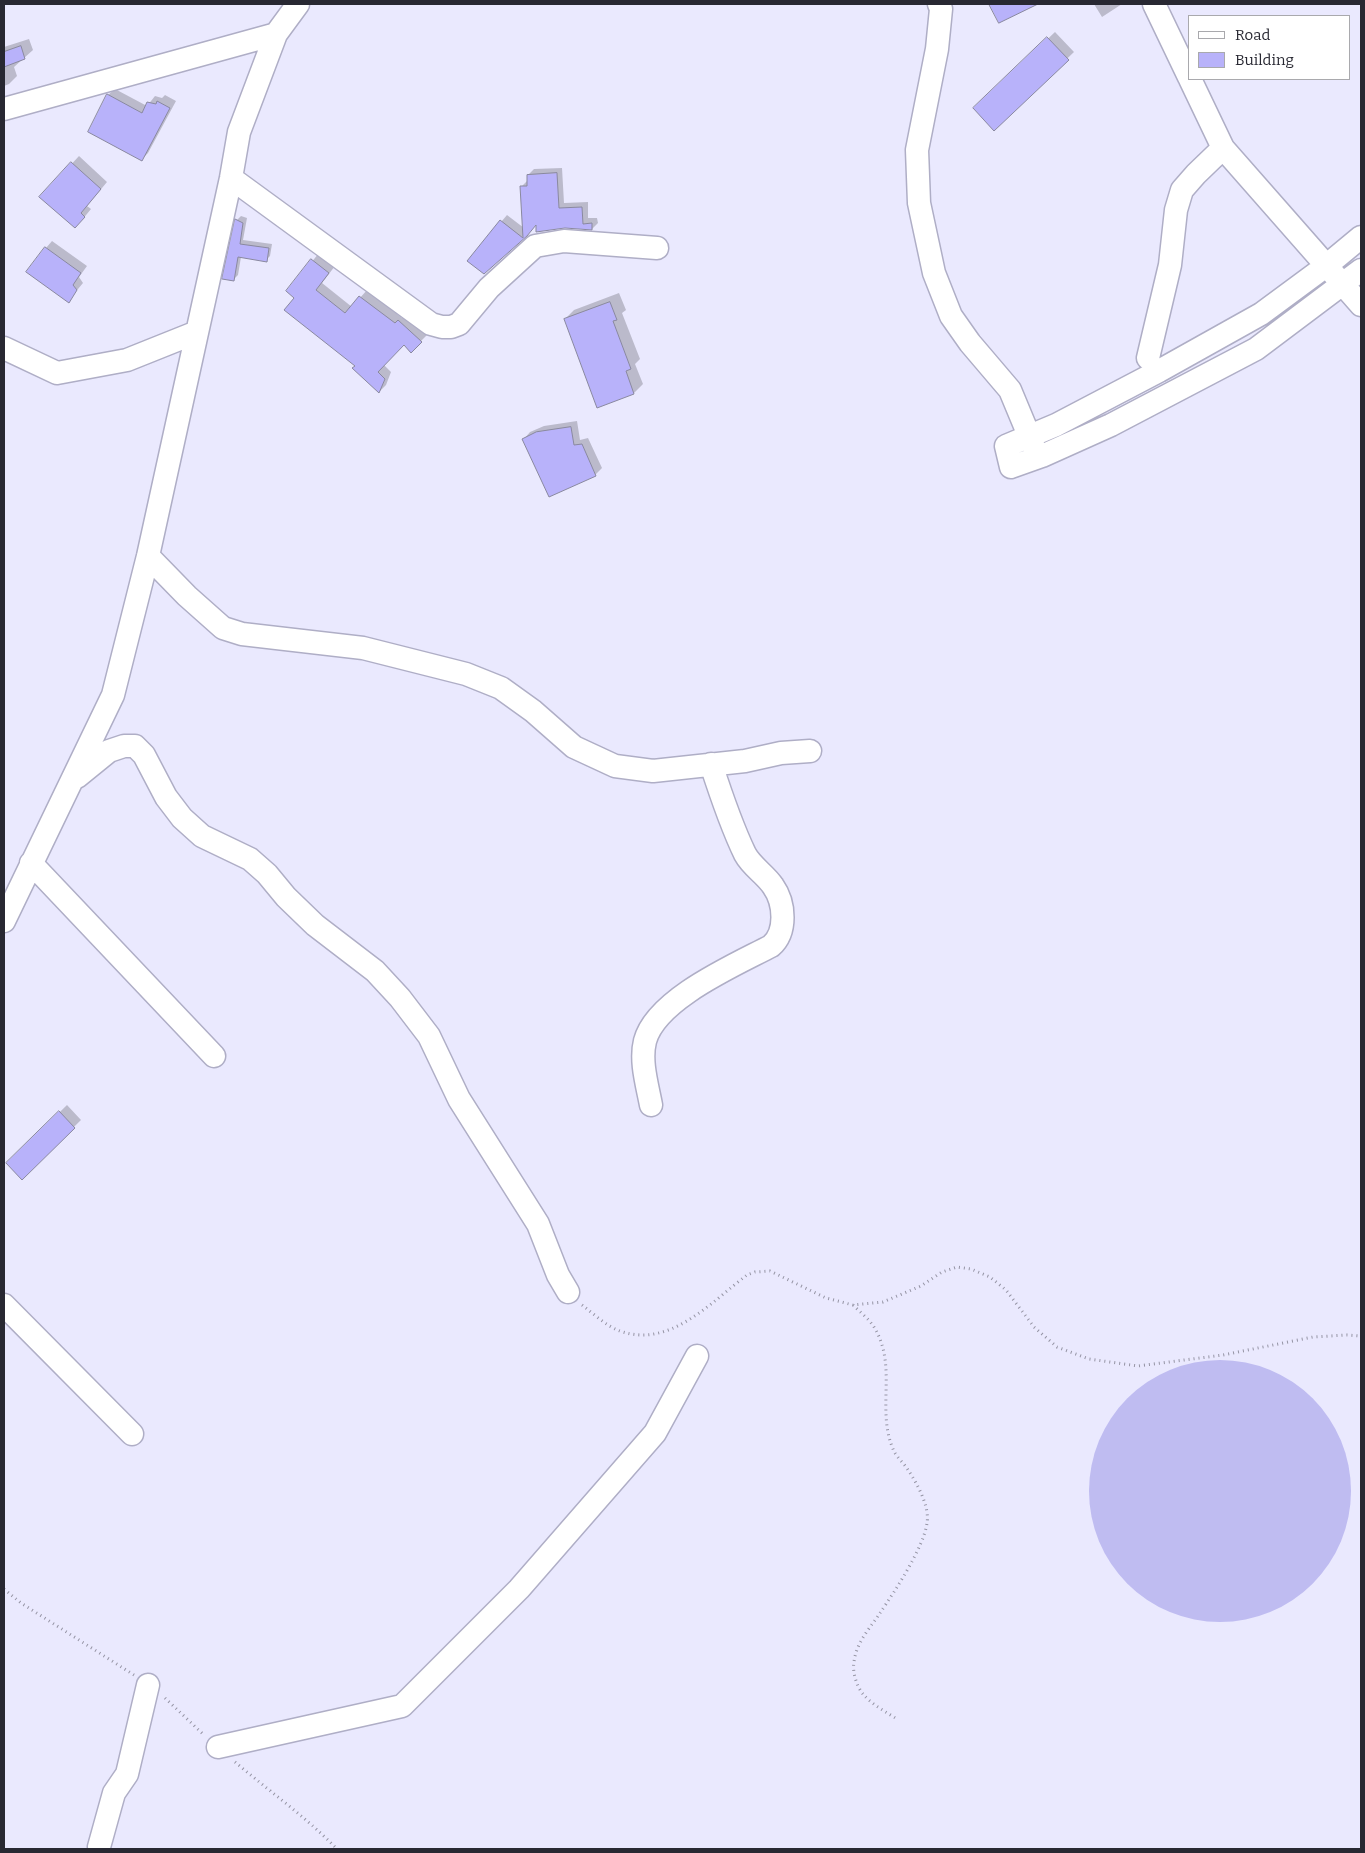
<!DOCTYPE html>
<style>
body{margin:0}
#map{position:relative;width:1365px;height:1853px;overflow:hidden;background:#eae9fe;font-family:Bitter,serif}
canvas{display:block}
.frame{position:absolute;inset:0;border:5px solid #282832;pointer-events:none}
.legend{position:absolute;left:1188px;top:15px;width:162px;height:65px;box-sizing:border-box;background:#fff;border:1px solid #a9a9ad;margin:0;padding:6px 9px;list-style:none;font-size:15px;color:#282832}
.legend li{display:flex;align-items:center;gap:10px;height:25px}
.legend b{width:25px;border:1px solid #a9a9ad}
</style>
<div id="map">
<canvas width="1365" height="1853"></canvas>
<div class="frame"></div>
<ul class="legend">
<li><b style="height:6px;background:#fff"></b>Road</li>
<li><b style="height:14px;background:#b8b2fa"></b>Building</li>
</ul>
</div>
<script>
const ctx = document.querySelector('canvas').getContext('2d');
ctx.lineJoin = 'round';
function paint(path, color) {
  ctx.fillStyle = color;
  ctx.fill(path, 'evenodd');
}
function trace(path, color, width, dash) {
  ctx.strokeStyle = color;
  ctx.lineWidth = width;
  ctx.lineCap = dash ? 'butt' : 'round';
  ctx.setLineDash(dash || []);
  ctx.stroke(path);
}
paint(new Path2D(`
 M1089 1491a131 131 0 1 1 262 0a131 131 0 1 1-262 0Z`), '#bfbcf1');
paint(new Path2D(`
 M1094,4H1122L1102,17Z
 M1055,32L1074,52L994,129L975,108Z
 M29,39L33,50L14,67L17,76L9,84L4,86V47Z
 M115,89L147,106L155,96L162,98L165,95L176,101L148,153L142,159L108,95Z
 M79,156L107,182L87,206L91,209L82,220L41,197Z
 M562,168L564,203L588,202V218H597L598,223L592,229L537,223L484,273L469,260L507,215L524,228L521,187L528,180V175L534,169Z
 M241,216L247,218L243,240L272,244L270,256L266,260L241,257L238,275L234,279L237,220Z
 M52,241L87,266L79,277L83,283L68,301L46,248Z
 M319,253L335,266L322,283L352,307L367,290L402,318L405,314L427,335L411,351L404,344L384,365L391,372L386,385L379,392L296,298L288,291Z
 M619,293L626,310L622,313L640,359L635,364L643,384L634,393L597,406L565,319L574,310Z
 M577,421L580,440L588,438L602,468L595,475L524,439L530,432L544,426Z
 M67,1105L81,1120L22,1178L8,1163Z`), '#0003');
const building = new Path2D(`
 M989,4H1038L999,23Z
 M1047,37L1069,60L994,131L973,108Z
 M21,46L25,59L4,67V52Z
 M107,94L142,113L147,102L156,104L157,101L170,108L142,161L88,132Z
 M71,162L101,189L81,213L85,217L75,228L39,197Z
 M557,173L559,208L582,207L583,224L592,223V230L565,228L536,232V225L527,236L484,274L467,261L500,220L523,238L520,186H527V175Z
 M235,219L243,223L240,244L269,248L267,262L238,257L234,281L222,279Z
 M45,247L81,273L73,285L77,290L69,303L26,272Z
 M311,259L329,273L316,290L345,313L359,296L395,323L398,320L422,342L411,353L404,345L378,372L385,379L379,393L352,368L355,366L284,310L294,298L286,291Z
 M610,302L617,320L613,321L631,369L626,371L634,394L597,408L564,319Z
 M571,427L574,445L582,444L596,476L549,497L522,439L536,432Z
 M59,1111L75,1128L22,1180L6,1163Z`);
paint(building, '#b8b2fa');
trace(building, '#89889f', 1);
const minor = new Path2D(`
 M939,4L941,9L937,49L917,150L919,203L934,273L951,316L970,343L1010,390L1035,450
 M1154,4L1189,77
 M1190,79L1223,148L1361,305
 M4,109L276,34
 M231,178L431,324L442,327H451L459,324L489,288L535,246L564,241L657,248
 M1361,237L1326,266L1261,314L1159,371L1056,425L1006,446L1011,467L1042,456L1111,425L1256,349L1361,270
 M4,348L57,373L127,360L197,332
 M1148,358L1170,265L1176,210L1182,190L1196,174L1223,148
 M148,556L187,596L223,628L242,634L363,648L466,674L501,688L533,711L574,747L615,766L653,771L745,761L781,753L810,751
 M77,777L109,751L124,746H135L144,755L166,797L182,818L202,836L250,859L267,874L286,897L315,925L375,971L400,998L429,1036L459,1099L538,1224L558,1275L568,1292
 M31,863L214,1056
 M4,921L113,695L148,556L231,178L239,132L276,34L298,4
 M651,1105C647,1084 640,1061 645,1041C656,999 735,965 771,946C787,932 785,903 773,886C765,874 752,867 745,854C731,825 721,795 711,764
 M4,1305L132,1434
 M218,1747L402,1706L519,1589L655,1433L697,1356
 M99,1847L114,1793L127,1774L148,1685`);
trace(minor, '#afaec6', 25);
trace(new Path2D(`
 M582,1305C594,1314 606,1326 620,1331C670,1349 711,1302 747,1275L755,1272L770,1271L826,1298L853,1305L883,1302L921,1286L942,1272L957,1267L971,1269L990,1277L1006,1290L1034,1327L1057,1347L1089,1359L1138,1366L1223,1355L1313,1337L1347,1335L1361,1336
 M853,1305C860,1312 869,1319 874,1327C898,1366 876,1409 893,1449C896,1457 904,1463 908,1470C917,1483 930,1507 927,1523C924,1547 895,1591 880,1613C870,1628 856,1643 854,1662C852,1672 857,1687 863,1694C871,1704 886,1712 897,1719
 M4,1589L21,1603L134,1675
 M165,1698L204,1735
 M235,1762C269,1791 306,1817 337,1849`), '#9594a4', 3, [1, 4]);
trace(minor, '#fff', 22);
</script>
